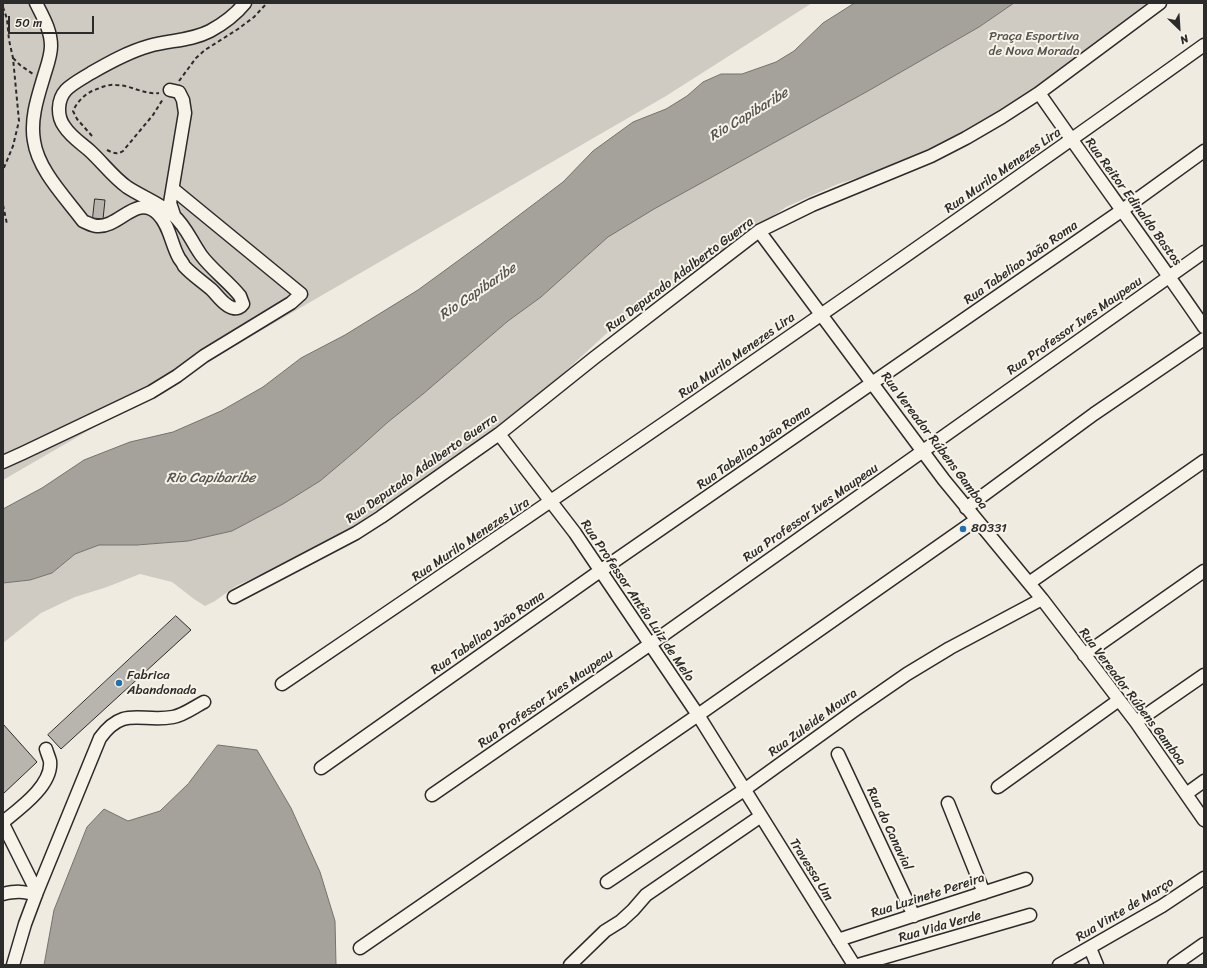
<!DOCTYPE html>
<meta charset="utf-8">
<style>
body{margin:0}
#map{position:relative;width:1207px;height:968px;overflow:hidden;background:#efebe0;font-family:Sriracha,sans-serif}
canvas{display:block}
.frame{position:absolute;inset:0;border:4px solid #2b2b2b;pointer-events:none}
.north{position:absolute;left:1159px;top:8px;width:40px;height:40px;-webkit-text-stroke:3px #f7f3e8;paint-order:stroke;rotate:155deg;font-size:11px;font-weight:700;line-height:16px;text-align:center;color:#2b2b2b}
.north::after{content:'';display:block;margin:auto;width:14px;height:18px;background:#2b2b2b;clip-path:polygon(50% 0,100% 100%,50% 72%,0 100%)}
.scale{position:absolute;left:8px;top:16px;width:86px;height:18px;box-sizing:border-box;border:2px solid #2b2b2b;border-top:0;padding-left:5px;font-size:12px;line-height:14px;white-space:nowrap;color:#2b2b2b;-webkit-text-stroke:3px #f7f3e8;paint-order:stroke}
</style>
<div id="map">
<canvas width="1207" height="968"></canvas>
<div class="frame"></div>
<div class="north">N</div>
<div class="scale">50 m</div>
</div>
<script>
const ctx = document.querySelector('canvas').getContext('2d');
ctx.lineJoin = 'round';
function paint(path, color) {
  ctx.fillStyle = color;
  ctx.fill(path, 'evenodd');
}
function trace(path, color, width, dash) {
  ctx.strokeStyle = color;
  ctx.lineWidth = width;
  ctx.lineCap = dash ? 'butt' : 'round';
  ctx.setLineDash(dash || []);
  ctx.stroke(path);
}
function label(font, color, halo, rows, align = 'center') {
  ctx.font = font + ' Sriracha,sans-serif';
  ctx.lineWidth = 4;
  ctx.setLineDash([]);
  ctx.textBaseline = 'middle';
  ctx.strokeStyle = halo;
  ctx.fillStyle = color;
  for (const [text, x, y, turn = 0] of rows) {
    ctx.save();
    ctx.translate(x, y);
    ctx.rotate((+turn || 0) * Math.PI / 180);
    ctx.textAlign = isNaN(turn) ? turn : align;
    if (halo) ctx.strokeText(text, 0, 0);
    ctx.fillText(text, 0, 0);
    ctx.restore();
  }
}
paint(new Path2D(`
 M3,3H812L666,96L3,480Z
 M1014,3H1153L1019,103L893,167L838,184L786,207L680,281L606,334L546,389L487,435L329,543L236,586L215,601L205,606L194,599L172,582L140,574L107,587L75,597L41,613L3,643V583L30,580L52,573L75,554L99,545H142L188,541L232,531L283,504L320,481L358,449L391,419L423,394L508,321L541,297L608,237L654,209L868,91L979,27Z`), '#cfcbc2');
const water = new Path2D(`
 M858,3H1014L979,27L868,91L654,209L608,237L541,297L508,321L423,394L388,422L358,449L320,481L283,504L232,531L188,541L137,545H99L75,554L52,573L30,580L3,583V509L42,488L84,460L130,442L173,432L221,411L263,387L301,358L345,335L418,290L481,244L563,182L593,151L633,122L666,109L687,96L703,82L721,74H742L776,62L794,51L823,23L853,4Z
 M218,745L257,750L291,808L320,872L335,921L336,965H44L54,910L87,827L104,809L128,821L160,811L188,784Z`);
paint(water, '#a4a29a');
trace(water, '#74726e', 1);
const building = new Path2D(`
 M95,199L105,200L103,219L93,218Z
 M176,616L191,630L61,749L48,735Z
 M3,724L37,762L3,794Z`);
paint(building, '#b8b5ae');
trace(building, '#2b2b2b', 1);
const minor = new Path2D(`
 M36,3C43,17 51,30 51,46C51,56 47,66 44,76C38,96 30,119 34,141C38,170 66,198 83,221C88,223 92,226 97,226C119,228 137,193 158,214C170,226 171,244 179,258C181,261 183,263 184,266C192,275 203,282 212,290C217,295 221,301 227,305C228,306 232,308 233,308C237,309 241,307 243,304L240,296C229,282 211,269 201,255C191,241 186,226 173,215C160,203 142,197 127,187C113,177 103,163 90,151C81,143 71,137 64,126C57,116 57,100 66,90C73,83 83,78 91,73C110,62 128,52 149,46C169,40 191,41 210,31C223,24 236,14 245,3
 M170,90L179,92L183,100L185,113L170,203L174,215
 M1039,93C1093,171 1150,248 1204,327
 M759,231L944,480L1042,599L1136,722L1204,820
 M499,434L575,533L698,715L854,965
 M3,462L23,453L151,392L177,376L204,356L291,303L301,294L173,189
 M966,508L1094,414L1204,339
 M1029,583L1204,461
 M234,597L356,533L381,517L499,434L594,358L759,231L812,205L931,156L966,138L1002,117L1039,93L1160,3
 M1084,655L1204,571
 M282,684C592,474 900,263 1204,45
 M1136,722L1204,675
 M838,754L914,916
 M321,768L600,571L1121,211L1204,151
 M998,787L1119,700
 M1186,794L1204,781
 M432,795L649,645L1204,252
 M948,803L984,893
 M3,822C19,809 53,785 50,761C49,757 47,753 46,749
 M3,824L37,892
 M607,882L744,790L855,710L907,674L950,648L1042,599
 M3,894C16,891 23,891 36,895
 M838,940L1026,879
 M360,948L698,715L976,520
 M1090,948L1097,965
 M13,965L25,924L37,892L100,738C124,705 141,723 173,717C184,715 194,707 204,702
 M570,965L605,931L621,921L633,910L646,895L761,816
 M858,965L1030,915
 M1059,965L1162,906L1204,878
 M1174,965L1204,944`);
trace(minor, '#2b2b2b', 15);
trace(new Path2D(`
 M3,7L7,19L9,40L13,58L19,121L13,146L3,170
 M13,58L20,65L33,74
 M179,81L196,58L205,50L238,29L254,17L267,3
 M92,136L77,119L73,111C77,102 84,95 92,91C100,88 108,84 116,85C131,85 144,95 159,93
 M107,150C113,153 117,155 123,151L153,115L163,99
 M3,205L7,224`), '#2b2b2b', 2, [4, 3]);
trace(minor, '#f7f3e8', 12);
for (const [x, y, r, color] of [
 [963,529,4,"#1f6fb2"],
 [119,683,4,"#1f6fb2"]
]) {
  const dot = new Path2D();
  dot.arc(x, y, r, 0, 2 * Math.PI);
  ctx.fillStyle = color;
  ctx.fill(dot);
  trace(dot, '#f7f3e8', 1.5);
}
label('13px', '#545351', '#f7f3e8', [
 ["Praça Esportiva",1034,37],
 ["de Nova Morada",1034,52]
]);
label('13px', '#2b2b2b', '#f7f3e8', [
 ["Rua Murilo Menezes Lira",1003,171,-35],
 ["Rua Reitor Edinaldo Bastos",1133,202,54],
 ["Rua Tabeliao João Roma",1021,263,-35],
 ["Rua Deputado Adalberto Guerra",680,275,-37],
 ["Rua Professor Ives Maupeau",1075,326,-35],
 ["Rua Murilo Menezes Lira",737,356,-35],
 ["Rua Vereador Rúbens Gamboa",934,441,53],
 ["Rua Tabeliao João Roma",754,448,-35],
 ["Rua Deputado Adalberto Guerra",422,469,-35],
 ["Rua Professor Ives Maupeau",811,513,-35],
 ["Rua Murilo Menezes Lira",471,540,-34],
 ["Rua Professor Antão Luiz de Melo",637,601,56],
 ["Rua Tabeliao João Roma",488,633,-35],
 ["Rua Vereador Rúbens Gamboa",1132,697,53],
 ["Rua Professor Ives Maupeau",546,699,-35],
 ["Rua Zuleide Moura",813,723,-36],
 ["Rua do Canavial",889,829,65],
 ["Travessa Um",811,870,58],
 ["Rua Luzinete Pereira",928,896,-18],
 ["Rua Vinte de Março",1125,910,-31],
 ["Rua Vida Verde",940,927,-16]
]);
label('13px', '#2b2b2b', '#f7f3e8', [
 ["80331",971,529],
 ["Fabrica",127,676],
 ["Abandonada",127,691]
], 'left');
label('italic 14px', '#555552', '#f7f3e8', [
 ["Rio Capibaribe",749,115,-31],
 ["Rio Capibaribe",478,292,-34],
 ["Rio Capibaribe",211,478]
]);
</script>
